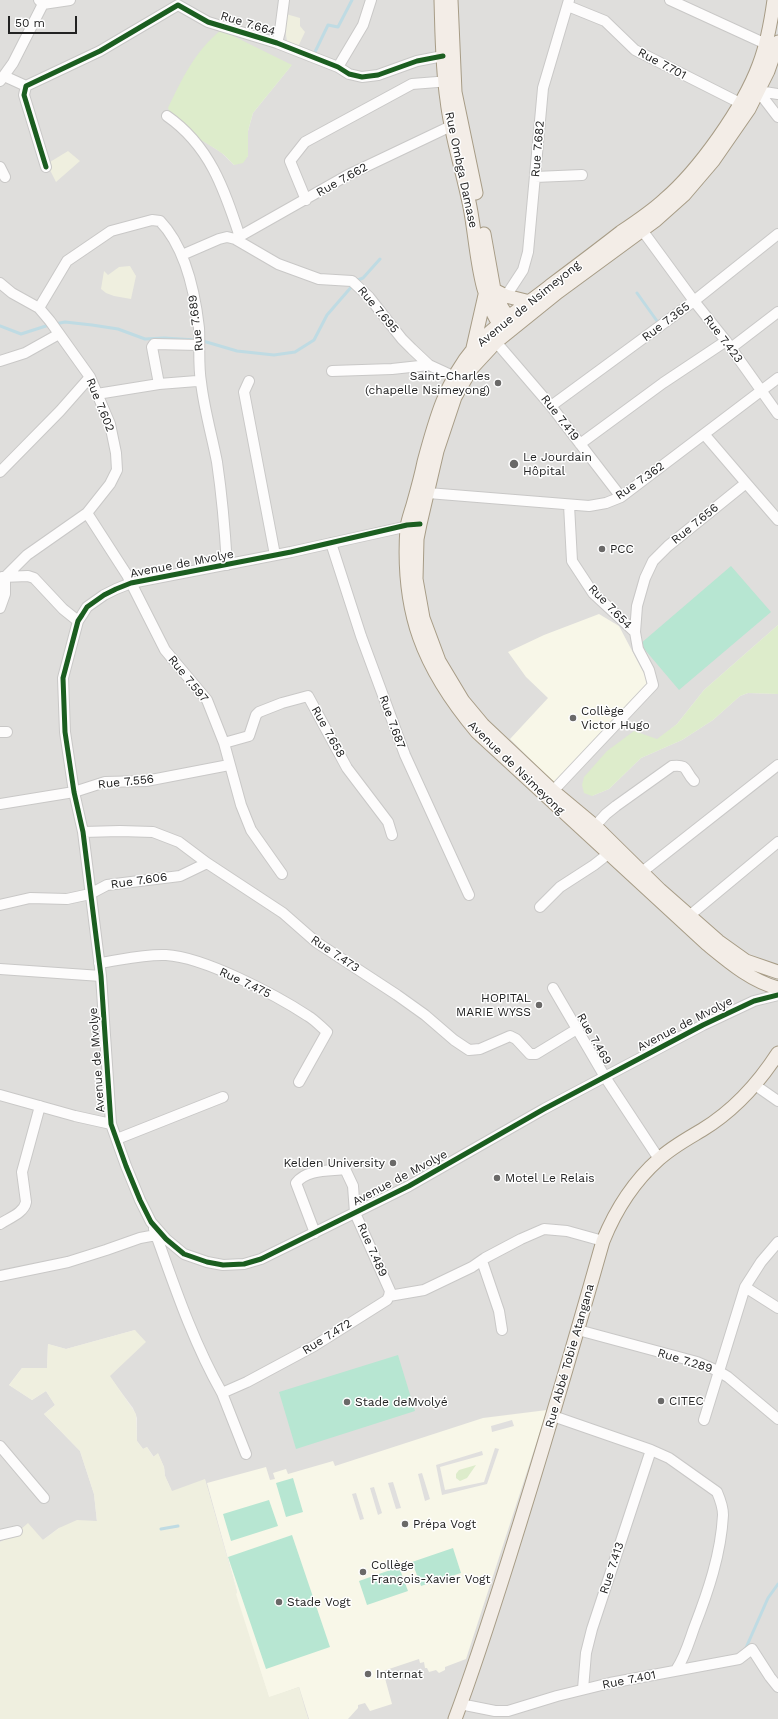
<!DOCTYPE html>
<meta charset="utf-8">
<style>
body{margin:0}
#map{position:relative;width:778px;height:1719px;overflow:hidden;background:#f0eeeb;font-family:"Work Sans",sans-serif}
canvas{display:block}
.scale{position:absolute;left:8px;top:16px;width:69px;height:18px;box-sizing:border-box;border:2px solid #222;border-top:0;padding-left:5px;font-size:12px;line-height:14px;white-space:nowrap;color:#222;-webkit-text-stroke:3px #fff;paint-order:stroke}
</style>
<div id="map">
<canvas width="778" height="1719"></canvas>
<div class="scale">50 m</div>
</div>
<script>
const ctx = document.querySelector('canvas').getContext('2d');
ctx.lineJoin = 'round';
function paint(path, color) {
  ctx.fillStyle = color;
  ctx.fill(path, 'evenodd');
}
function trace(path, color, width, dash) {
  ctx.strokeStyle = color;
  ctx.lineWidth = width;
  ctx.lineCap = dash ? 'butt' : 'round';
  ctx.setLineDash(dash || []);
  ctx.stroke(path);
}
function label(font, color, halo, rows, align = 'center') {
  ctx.font = font + ' "Work Sans",sans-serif';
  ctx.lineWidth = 3;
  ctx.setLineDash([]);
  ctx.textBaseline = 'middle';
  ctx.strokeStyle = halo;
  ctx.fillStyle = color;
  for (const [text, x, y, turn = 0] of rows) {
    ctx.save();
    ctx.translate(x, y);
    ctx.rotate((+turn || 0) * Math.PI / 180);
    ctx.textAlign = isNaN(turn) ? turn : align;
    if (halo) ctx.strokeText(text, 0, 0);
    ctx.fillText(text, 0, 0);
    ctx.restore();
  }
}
paint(new Path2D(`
 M0,0H778V625L704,690L677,724L592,796L609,789L641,758L682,740L713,720L740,696L748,693L778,694V1719H308L306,1712L269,1698L235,1594L237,1592L205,1480L172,1492L165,1476L164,1467L158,1454L154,1457L147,1447L143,1449L137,1441V1418L133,1408L109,1376L126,1359L135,1330L66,1349L48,1344L47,1368H22L9,1385L32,1400L46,1391L55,1405L44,1414L80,1451L94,1494L97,1522L59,1528L43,1540L13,1536L0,1542ZM291,66L253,113L248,131V156L234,165L222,153L182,127Z`), '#dfdedc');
paint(new Path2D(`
 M599,614L619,626L650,685L555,784L510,739L548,698L526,677L508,652L544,635Z
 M547,1410L466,1659L445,1667V1670L439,1673L436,1670L429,1672L427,1668H425L424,1662L420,1663L419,1659L383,1671L392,1704L370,1711L365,1703L358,1705V1708L348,1719H309L299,1687L269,1698L235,1594L237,1592L207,1483L266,1467L270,1480L275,1479L273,1473L286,1469L288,1474L333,1461L335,1466L483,1418Z`), '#f8f7e8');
paint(new Path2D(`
 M286,14L300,18V26L305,32L297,49L287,41L285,29Z
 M68,151L80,161L56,182L49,168L50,162Z
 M130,266L136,276L131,299L114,296L106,293L101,289L104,271L108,275L119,267Z
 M135,1330L146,1342L110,1376L136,1414L137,1441L143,1449L147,1447L153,1457L158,1453L164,1467L165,1476L172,1491L205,1479L237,1593L236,1594L269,1697L299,1687L308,1719H0V1542L13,1536L28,1523L43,1540L59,1528L77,1520L97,1521L94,1494L80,1451L44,1414L55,1405L46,1391L32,1400L9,1385L22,1368H47L48,1344L66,1349Z`), '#efefdf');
paint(new Path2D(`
 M221,30L292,65L253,113L248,131V156L243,163L234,165C229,160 225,155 220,152C202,139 175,129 168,108C182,79 195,51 221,30Z
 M778,625V694L748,693L740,696L713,720L682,740L641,758L609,789L592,796L584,793L582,785L584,777L607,751L634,731L657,739L677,724L704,690Z
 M476,1465L467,1478L460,1481L456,1478V1474L459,1470Z`), '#ddeccb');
paint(new Path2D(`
 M731,566L771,612L679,690L640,644Z
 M398,1355L415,1411L296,1449L279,1392Z
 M293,1478L303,1512L286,1517L276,1483Z
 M269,1500L278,1526L231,1541L223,1514Z
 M292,1535L330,1647L266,1669L228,1557Z
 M453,1548L461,1573L421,1586L412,1562Z
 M399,1567L408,1591L367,1605L359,1581Z`), '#b7e6d2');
paint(new Path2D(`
 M512,1420L514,1426L492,1432L491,1426Z
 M495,1448L499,1449L487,1484L442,1495L436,1465L482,1451L483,1455L440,1467L445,1490L484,1482Z
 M422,1473L430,1499L425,1501L418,1474Z
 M393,1482L401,1508L396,1509L388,1483Z
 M374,1487L382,1513L378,1515L370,1488Z
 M356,1493L364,1519L360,1520L352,1494Z`), '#e0dfde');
trace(new Path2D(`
 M314,54L328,25L338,27L352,0
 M358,280L363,278L380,259
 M637,293L657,321
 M55,324L65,322L92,325L118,329L145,339L164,338L196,340
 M0,326L21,334L49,325
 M203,341L237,351L274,355L295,352L314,340L327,315L353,285
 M161,1529L178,1526
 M745,1650L768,1598L778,1584`), '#bfdbe3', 3);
const minor = new Path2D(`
 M39,0L43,4L70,0
 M670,0L766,44
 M568,6L605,21L635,50L740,103
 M277,43L280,31L284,0
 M338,67L363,25L371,0
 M4,76L26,86
 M0,81L13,63L45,0
 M758,91L778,117
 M758,91L778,94
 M167,116C210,146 224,189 240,237
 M0,167L5,177
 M46,167L24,95L26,86L100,51L178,5L208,22L277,43L338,67L349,74L362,77L378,75L417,61L443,56
 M535,177L582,175
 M306,200L290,161L305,142L412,84L450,81
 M642,230L694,301L726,341L778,414
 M235,239L348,175L451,126
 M182,255L219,239L227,237L235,239L278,264L319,279L352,281L369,297L402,339L412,349L429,365L455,377
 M0,283L12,293L39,308L50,321L90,377L110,424L116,453L117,470L110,484L87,513L27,555L5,577V594L0,608
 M506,296L523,270L528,252L543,88L569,0
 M39,308L67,261L111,231L152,220L160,221C185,247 195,293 199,328C200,346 198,364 201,382C204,409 212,436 217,462C222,496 225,531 227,565
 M496,342L551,406L621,497
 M731,348L778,312
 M0,361L25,353L59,334
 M332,371L392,369L429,365
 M249,381L244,392L275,555
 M159,384L197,381L201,383
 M97,394L159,384L152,347L154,344L199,345
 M551,406L694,301L778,234
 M580,444L663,383L726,341
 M0,472L60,411L90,377
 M746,483L778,520
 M428,493L589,506L606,503L621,497L778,378
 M87,513L127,575L165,650L207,700L224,743L241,805L251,830L282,874
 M413,525L291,552L131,583L116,589L104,595L87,607L82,615L78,621L63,678L65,732L74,792L83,832L101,976L111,1124L126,1166L140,1200L151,1222L166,1239L184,1254L207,1262L223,1265L244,1264L261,1259L409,1186L544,1109L703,1025L754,1001L778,995
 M331,543L361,636L405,755L469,895
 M2,577L28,576L34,578L63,609L78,621
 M635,632L637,606L645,578L653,561L668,546L746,483L704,434
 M0,732H7
 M224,743L249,736L256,715L259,712L282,703L308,696L347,768L388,822L392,835
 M553,791L653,685L649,670L638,649L635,632L593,593L572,561L569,505
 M0,804L74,792L105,782L146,781L229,765
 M595,826L606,814L616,806L672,766C689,764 684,771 694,781
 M83,832L120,831L153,832L179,842L207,863L283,913L316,942L397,995L425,1015L454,1040L469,1050L480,1049L510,1036L516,1039L530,1054H536L577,1029
 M642,872L778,765
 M0,905L30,898L67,899L90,894L107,885L180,876L207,863
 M540,907L560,887L594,865L608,854
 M689,916L778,842
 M99,963C121,960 143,954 166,955C204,957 276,995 308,1016C315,1020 321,1027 327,1032L299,1082
 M0,969L101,976
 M553,988L605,1077L659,1159
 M755,1085L778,1101
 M0,1095L75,1116L111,1124
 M117,1139L223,1097
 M0,1224C9,1218 24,1213 26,1202L22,1172L40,1106
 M154,1229C174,1285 193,1342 222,1393L247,1382L314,1346L387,1300L389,1296L424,1290L472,1267L485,1258L521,1239L544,1229L567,1231L603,1241
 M315,1233L296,1183C307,1169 329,1171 345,1169L353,1186L355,1213L390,1291L389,1296
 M482,1261L499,1311L502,1330
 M0,1276L68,1262L106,1250L140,1238L156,1235
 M745,1287L778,1308
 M578,1330L697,1362L718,1371L728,1377L778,1419
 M222,1393L246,1454
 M553,1416L651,1450L669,1458L717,1492C720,1499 723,1507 723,1515C721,1554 708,1592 694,1628C689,1642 685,1657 676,1670
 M704,1420L745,1287L761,1262L778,1242
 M0,1446L44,1498
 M0,1535L17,1531
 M583,1689L586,1653L592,1629L651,1450
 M460,1704L495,1711H508L557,1696L610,1683L739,1659L752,1649L770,1677L778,1687`);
const major = new Path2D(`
 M441,0C442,33 442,67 447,100C451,136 463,171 470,207C478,248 477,296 504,331
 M451,0L455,92L476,193
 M774,0C771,22 767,44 759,65C743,108 699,170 664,200C651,212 636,222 621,232C598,250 574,268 550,286C525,306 495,324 474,348C446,381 435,421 424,462C421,477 417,491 413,505C411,512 408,520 407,527C401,612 423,668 477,732L707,944C729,962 751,981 778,988
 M778,42L768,71L749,109L713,161L684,195L656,220L558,292L496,342L471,369L455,397L437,451L420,524L417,539L416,579L423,618L439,661L463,701L483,725L553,791L595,826L660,890L718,941L746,961L778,972
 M484,234L494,290L502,308L513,324
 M494,290L506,296L530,302
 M473,348L485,295
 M455,1719C475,1666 492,1612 509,1558C542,1453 573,1347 603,1241C616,1209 633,1182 659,1159C672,1147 687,1139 702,1130C733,1111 758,1084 778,1053`);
trace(minor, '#c9c8c7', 12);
trace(major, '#a79c86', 15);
trace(minor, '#fdfcfc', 10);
trace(major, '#f3ede7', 13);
trace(new Path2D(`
 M46,167L24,95L26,86L100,51L178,5L208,22L277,43L338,67L349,74L362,77L378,75L417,61L443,56
 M420,524L407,525L291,552L131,583L116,589L104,595L87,607L82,615L78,621L63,678L65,732L74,792L83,832L101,976L111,1124L126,1166L140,1200L151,1222L166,1239L184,1254L207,1262L223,1265L244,1264L261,1259L409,1186L544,1109L703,1025L754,1001L778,995`), '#1b5e20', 5);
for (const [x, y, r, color] of [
 [498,383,4,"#6a6968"],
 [514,464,5,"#6a6968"],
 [602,549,4,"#6a6968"],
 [573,718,4,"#6a6968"],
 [539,1005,4,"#6a6968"],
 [393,1163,4,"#6a6968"],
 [497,1178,4,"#6a6968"],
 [661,1401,4,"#6a6968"],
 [347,1402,4,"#6a6968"],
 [405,1524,4,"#6a6968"],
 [363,1572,4,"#6a6968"],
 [279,1602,4,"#6a6968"],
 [368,1674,4,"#6a6968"]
]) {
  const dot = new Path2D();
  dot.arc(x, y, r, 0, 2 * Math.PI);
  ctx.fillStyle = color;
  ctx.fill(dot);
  trace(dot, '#fff', 1.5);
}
label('12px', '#222', '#fff', [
 ["Rue 7.664",248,24,17],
 ["Rue 7.701",662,64,28],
 ["Rue 7.682",538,149,-85],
 ["Rue Ombga Damase",461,170,78],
 ["Rue 7.662",342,180,-29],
 ["Avenue de Nsimeyong",529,304,-39],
 ["Rue 7.695",378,310,50],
 ["Rue 7.365",666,322,-37],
 ["Rue 7.689",196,323,-97],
 ["Rue 7.423",723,339,53],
 ["Rue 7.602",100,405,68],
 ["Rue 7.419",560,418,52],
 ["Rue 7.362",640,481,-35],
 ["Rue 7.656",695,524,-39],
 ["Avenue de Mvolye",182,564,-11],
 ["Rue 7.654",610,607,46],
 ["Rue 7.597",188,679,51],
 ["Rue 7.687",392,722,70],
 ["Rue 7.658",328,732,61],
 ["Avenue de Nsimeyong",516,768,44],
 ["Rue 7.556",126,782,-6],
 ["Rue 7.606",139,881,-8],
 ["Rue 7.473",335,954,34],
 ["Rue 7.475",245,983,25],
 ["Avenue de Mvolye",685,1024,-27],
 ["Rue 7.469",594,1039,60],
 ["Avenue de Mvolye",97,1060,-94],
 ["Avenue de Mvolye",400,1178,-28],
 ["Rue 7.489",372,1250,66],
 ["Rue 7.472",327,1337,-32],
 ["Rue Abbé Tobie Atangana",570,1356,-74],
 ["Rue 7.289",685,1361,17],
 ["Rue 7.413",612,1568,-72],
 ["Rue 7.401",629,1680,-11]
]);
label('12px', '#222', '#fff', [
 ["Saint-Charles",490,376,"right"],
 ["(chapelle Nsimeyong)",490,390,"right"],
 ["Le Jourdain",523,457],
 ["Hôpital",523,471],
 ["PCC",610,549],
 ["Collège",581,711],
 ["Victor Hugo",581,725],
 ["HOPITAL",531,998,"right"],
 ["MARIE WYSS",531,1012,"right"],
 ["Kelden University",385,1163,"right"],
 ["Motel Le Relais",505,1178],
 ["CITEC",669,1401],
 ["Stade deMvolyé",355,1402],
 ["Prépa Vogt",413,1524],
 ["Collège",371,1565],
 ["François-Xavier Vogt",371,1579],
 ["Stade Vogt",287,1602],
 ["Internat",376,1674]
], 'left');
</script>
